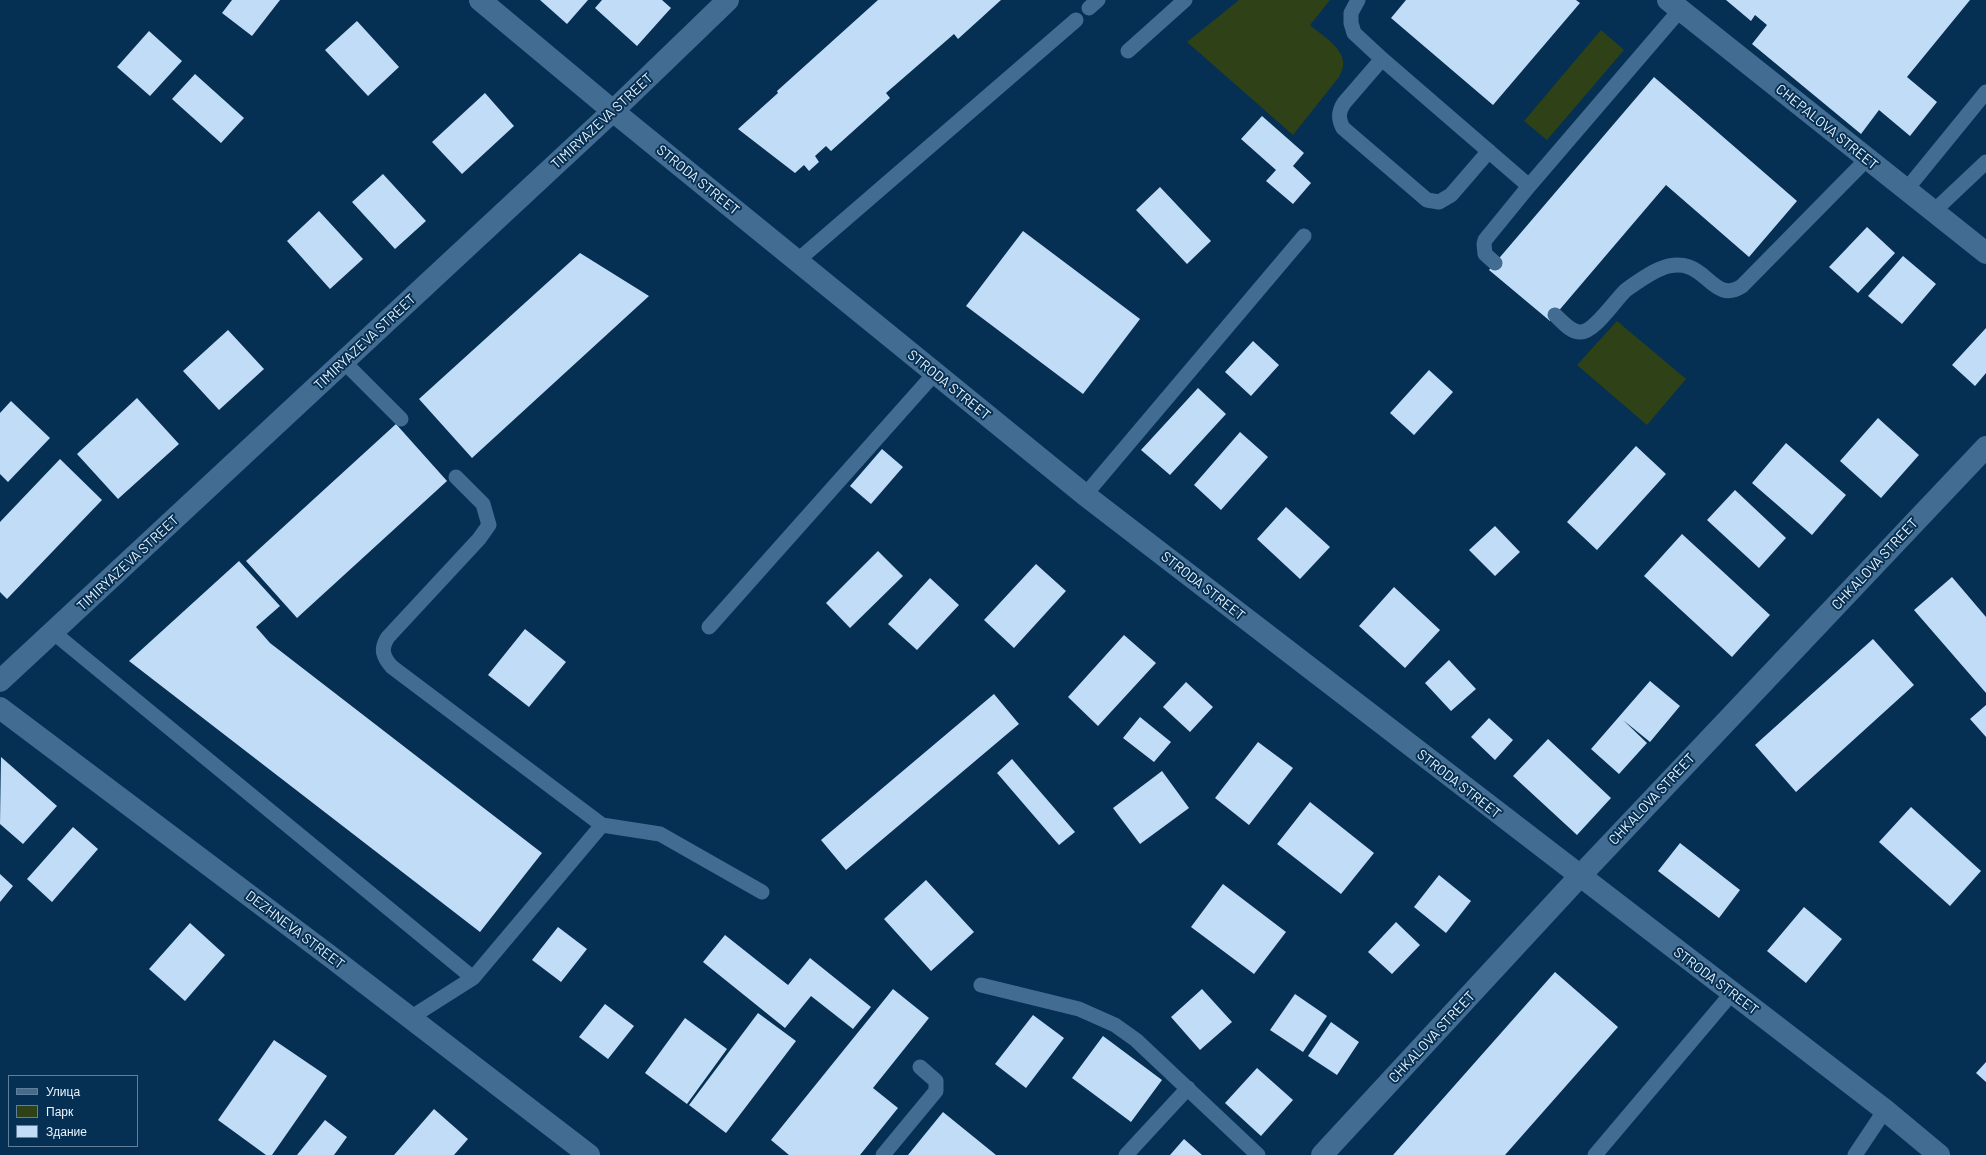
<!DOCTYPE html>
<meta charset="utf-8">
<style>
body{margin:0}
#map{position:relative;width:1986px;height:1155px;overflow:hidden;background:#053053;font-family:Barlow,sans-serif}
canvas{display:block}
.legend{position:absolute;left:8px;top:1075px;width:130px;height:72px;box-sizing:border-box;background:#053053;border:1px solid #617f97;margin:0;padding:5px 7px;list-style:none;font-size:12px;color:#ecf5fe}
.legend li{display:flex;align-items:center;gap:8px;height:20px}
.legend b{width:20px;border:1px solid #617f97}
</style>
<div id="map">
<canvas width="1986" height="1155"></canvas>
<ul class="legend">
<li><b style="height:5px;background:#436c93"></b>Улица</li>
<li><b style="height:11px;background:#2f4116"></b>Парк</li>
<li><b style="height:11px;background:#c1dcf6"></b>Здание</li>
</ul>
</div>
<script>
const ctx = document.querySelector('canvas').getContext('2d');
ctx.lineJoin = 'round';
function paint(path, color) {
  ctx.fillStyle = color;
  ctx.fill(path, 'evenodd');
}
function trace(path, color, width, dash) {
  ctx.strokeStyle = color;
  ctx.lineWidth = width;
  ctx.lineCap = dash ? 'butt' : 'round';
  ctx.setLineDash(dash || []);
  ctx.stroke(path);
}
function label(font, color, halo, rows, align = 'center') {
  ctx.font = font + ' Barlow,sans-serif';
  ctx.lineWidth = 4;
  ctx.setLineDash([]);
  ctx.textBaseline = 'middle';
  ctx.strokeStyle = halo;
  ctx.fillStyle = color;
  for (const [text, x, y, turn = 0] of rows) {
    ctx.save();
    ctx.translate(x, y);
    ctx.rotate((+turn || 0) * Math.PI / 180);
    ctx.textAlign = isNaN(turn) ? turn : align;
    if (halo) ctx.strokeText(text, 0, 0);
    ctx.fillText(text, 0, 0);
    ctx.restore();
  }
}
paint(new Path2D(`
 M1239,0H1330L1310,25C1326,39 1354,53 1339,77L1293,135L1187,42Z
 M1601,30L1624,50L1547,140L1524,121Z
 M1617,321L1686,379L1647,425L1577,365Z`), '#2f4116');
paint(new Path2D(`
 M232,0H280L252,36L222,13Z
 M540,0H588L567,24Z
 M602,0H662L671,8L637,46L595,8Z
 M878,0H1001L958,39L954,34L886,93L890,98L831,151L826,146L815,156L819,162L809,171L804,165L795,173L738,129L778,93L777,91Z
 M1406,0H1576L1580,3L1493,105L1391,18Z
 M1726,0H1970L1907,77L1937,102L1910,136L1879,110L1861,134L1752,44L1767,25L1755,15L1751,21Z
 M357,21L399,67L368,96L325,50Z
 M149,31L182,61L150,96L117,67Z
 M195,74L244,118L221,143L172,99Z
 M1654,77L1797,201L1749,257L1666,185L1550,321L1489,270Z
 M485,93L514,126L462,174L432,142Z
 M1262,116L1304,153L1293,166L1311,183L1293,204L1266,181L1276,170L1241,139Z
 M383,174L426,221L395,249L352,202Z
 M1160,187L1211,241L1187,264L1136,210Z
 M319,211L363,259L330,289L287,241Z
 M1867,227L1895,253L1858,293L1829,267Z
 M1023,231L1140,319L1083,394L966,306Z
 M580,253L649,296L472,458L419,399Z
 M1903,256L1936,284L1902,324L1868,296Z
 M1986,328V373L1975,386L1952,365Z
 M228,330L264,369L219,410L183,371Z
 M1253,341L1279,365L1251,396L1225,372Z
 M1429,370L1453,392L1414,435L1390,413Z
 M1198,388L1226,414L1170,475L1141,450Z
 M137,398L179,444L118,499L77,454Z
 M11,401L50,438L8,482L0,474V413Z
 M1878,418L1919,455L1881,498L1840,461Z
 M396,424L447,481L297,618L246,561Z
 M1240,432L1268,457L1221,510L1194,485Z
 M1786,443L1846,495L1812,535L1752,483Z
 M1636,446L1666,474L1597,550L1567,522Z
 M882,449L903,467L871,504L850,486Z
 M60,459L102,500L7,599L0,592V522Z
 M1735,490L1786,538L1759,568L1707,520Z
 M1286,507L1330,547L1300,579L1257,539Z
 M1495,526L1520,552L1495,576L1469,550Z
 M1682,534L1770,615L1732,657L1644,576Z
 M878,551L903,576L850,628L826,603Z
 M239,561L280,606L256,627L270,643L542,853L480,932L129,661Z
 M1036,564L1066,591L1014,648L984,620Z
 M1952,577L1986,617V693L1914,610Z
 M930,578L959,605L917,650L888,624Z
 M1394,587L1440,630L1405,668L1359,626Z
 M525,629L566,662L529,707L488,675Z
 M1124,635L1156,663L1098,726L1068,697Z
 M1873,639L1914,685L1796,792L1755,745Z
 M1449,660L1476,689L1451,711L1425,683Z
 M1650,681L1680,706L1650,742L1623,720L1647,743L1619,774L1591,749Z
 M1186,682L1213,707L1190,732L1163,707Z
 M994,694L1019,724L846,870L821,840Z
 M1986,705V737L1970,719Z
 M1140,717L1171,742L1154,762L1123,738Z
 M1489,718L1513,740L1495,760L1471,737Z
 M1548,739L1611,798L1577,835L1513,776Z
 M1258,742L1293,768L1249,825L1215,798Z
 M1,757L57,806L23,844L0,824Z
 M1012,759L1075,832L1059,845L997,773Z
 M1162,771L1189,808L1140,844L1113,808Z
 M1310,802L1374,853L1341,894L1277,844Z
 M1911,807L1981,871L1950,906L1879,842Z
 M73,827L98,849L52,902L27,879Z
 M1680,843L1740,890L1719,918L1658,871Z
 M0,874L13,886L0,902Z
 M1439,875L1471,901L1446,933L1414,907Z
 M926,880L974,932L931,971L884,919Z
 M1223,884L1286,932L1254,974L1191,927Z
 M1804,907L1842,939L1806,983L1767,951Z
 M1396,922L1420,945L1392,974L1368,952Z
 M190,923L225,955L185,1001L149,969Z
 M558,927L587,949L561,982L532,960Z
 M725,935L788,985L810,958L871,1007L853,1029L811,996L785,1028L703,962Z
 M1555,972L1618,1027L1505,1155H1393Z
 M893,989L929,1018L873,1088L898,1108L860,1155H789L771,1140Z
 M1202,989L1232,1022L1200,1050L1171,1017Z
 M1295,994L1327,1016L1303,1052L1270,1030Z
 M605,1004L634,1026L608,1059L579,1037Z
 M758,1013L796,1041L726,1133L689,1105Z
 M1033,1015L1064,1038L1026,1088L995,1064Z
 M685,1018L727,1049L687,1104L645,1073Z
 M1331,1022L1359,1042L1337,1075L1308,1056Z
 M1103,1036L1162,1080L1131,1122L1072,1078Z
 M274,1040L327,1076L272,1155H266L218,1120Z
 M1986,1062V1082L1976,1073Z
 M1257,1068L1293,1100L1261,1136L1225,1103Z
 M434,1109L468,1139L454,1155H394Z
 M943,1112L996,1155H908Z
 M325,1120L347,1137L334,1155H297Z
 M1184,1139L1202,1155H1170Z`), '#c1dcf6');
trace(new Path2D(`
 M1358,0L1351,13V23L1354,33L1382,59L1529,186L1680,10
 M1089,8L1098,0
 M1128,51L1185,0
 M1382,59L1344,103C1338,112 1338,119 1343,128L1427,200L1439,202L1451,195L1489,151
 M1906,190L1986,92
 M1933,212L1986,162
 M797,261L1076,20
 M1495,263L1485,254L1484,244L1485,240L1529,186
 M1555,315C1562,321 1570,332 1580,332C1594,333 1615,300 1626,290C1637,282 1648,274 1660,269C1706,250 1710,307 1742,286L1867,159
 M344,362L401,419
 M1085,495L1304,236
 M709,627L935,373
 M54,633L473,978
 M602,825L660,834L762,892
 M981,985L1079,1009L1115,1025L1136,1040L1258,1155
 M410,1018L473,978L602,825L392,667C383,657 380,649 388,637L479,539L489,525L483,504L456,477
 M883,1155L936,1091V1081L920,1067
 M1126,1155L1188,1088
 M1595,1155L1732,993
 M1855,1155L1885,1110`), '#436c93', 15);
trace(new Path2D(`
 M480,0L613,111L1085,495L1885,1110L1939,1155
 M1668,0L1986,253
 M0,681L613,111L728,0
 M1322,1155L1580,876L1986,447`), '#436c93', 22);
trace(new Path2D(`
 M0,708L331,957L589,1155`), '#436c93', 22);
label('14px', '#ecf5fe', '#053053', [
 ["TIMIRYAZEVA STREET",602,121,-43],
 ["CHEPALOVA STREET",1827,127,39],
 ["STRODA STREET",698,180,39],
 ["TIMIRYAZEVA STREET",365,342,-43],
 ["STRODA STREET",949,385,39],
 ["TIMIRYAZEVA STREET",128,563,-43],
 ["CHKALOVA STREET",1875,564,-47],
 ["STRODA STREET",1203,586,38],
 ["STRODA STREET",1459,784,38],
 ["CHKALOVA STREET",1652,799,-47],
 ["DEZHNEVA STREET",295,930,37],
 ["STRODA STREET",1716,981,37],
 ["CHKALOVA STREET",1432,1037,-47]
]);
</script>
